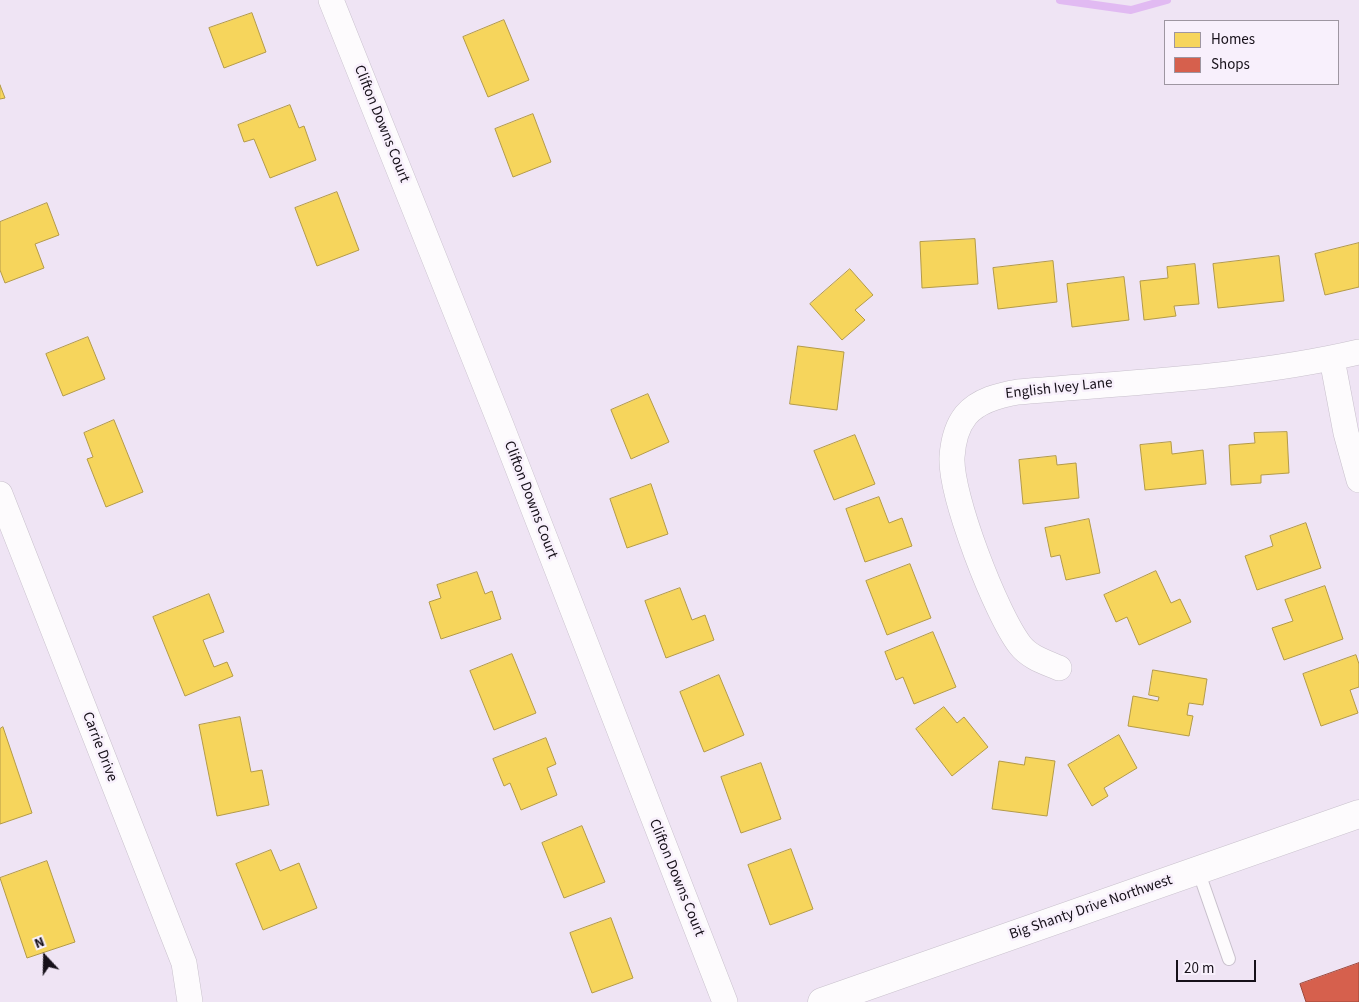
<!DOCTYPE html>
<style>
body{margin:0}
#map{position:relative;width:1359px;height:1002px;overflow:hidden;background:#efe4f4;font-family:"Source Sans 3",sans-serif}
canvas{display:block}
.legend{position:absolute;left:1164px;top:20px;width:175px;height:65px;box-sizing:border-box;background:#f8f0fc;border:1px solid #9e96a1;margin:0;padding:6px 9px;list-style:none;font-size:15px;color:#161019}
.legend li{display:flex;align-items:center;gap:10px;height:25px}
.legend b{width:25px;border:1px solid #9e96a1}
.north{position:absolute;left:20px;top:932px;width:50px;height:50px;-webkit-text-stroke:4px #f8f0fc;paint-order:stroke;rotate:339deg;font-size:14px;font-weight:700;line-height:20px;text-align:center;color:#161019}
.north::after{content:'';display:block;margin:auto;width:18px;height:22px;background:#161019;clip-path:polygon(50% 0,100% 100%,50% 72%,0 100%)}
.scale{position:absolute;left:1176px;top:960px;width:80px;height:22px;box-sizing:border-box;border:2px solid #161019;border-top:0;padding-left:6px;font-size:15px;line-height:18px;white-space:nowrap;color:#161019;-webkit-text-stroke:4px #f8f0fc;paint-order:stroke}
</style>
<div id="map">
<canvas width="1359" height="1002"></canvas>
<ul class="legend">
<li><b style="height:14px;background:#f6d55c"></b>Homes</li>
<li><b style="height:14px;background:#d6604d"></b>Shops</li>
</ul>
<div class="north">N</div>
<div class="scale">20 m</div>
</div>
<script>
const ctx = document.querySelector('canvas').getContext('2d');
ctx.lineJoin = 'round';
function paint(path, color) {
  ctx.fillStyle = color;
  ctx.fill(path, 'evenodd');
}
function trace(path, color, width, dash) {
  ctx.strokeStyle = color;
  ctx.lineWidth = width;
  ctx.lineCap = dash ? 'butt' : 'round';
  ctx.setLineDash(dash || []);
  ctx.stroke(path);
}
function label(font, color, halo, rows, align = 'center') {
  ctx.font = font + ' "Source Sans 3",sans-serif';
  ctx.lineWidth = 5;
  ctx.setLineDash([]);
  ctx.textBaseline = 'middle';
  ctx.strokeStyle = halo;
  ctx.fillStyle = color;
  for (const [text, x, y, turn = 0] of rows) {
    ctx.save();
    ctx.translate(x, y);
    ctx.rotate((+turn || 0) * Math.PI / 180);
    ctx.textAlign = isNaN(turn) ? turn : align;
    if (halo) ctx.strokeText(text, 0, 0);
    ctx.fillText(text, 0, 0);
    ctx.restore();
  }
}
const homes = new Path2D(`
 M252,13L266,52L224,68L209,28Z
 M504,20L529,80L488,97L463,37Z
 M0,85L5,98L0,99Z
 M290,105L299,128L304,126L316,160L270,178L254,139L244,142L238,125Z
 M533,114L551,162L513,177L495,129Z
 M337,192L359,250L317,266L295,208Z
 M47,203L59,235L35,244L44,268L5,283L0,270V222Z
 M975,239L978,284L922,288L920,242Z
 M1359,243V287L1325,295L1315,254Z
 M1279,256L1284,301L1218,308L1213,264Z
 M1053,261L1057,302L998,309L993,268Z
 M1195,264L1199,304L1174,306L1176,316L1144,320L1140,281L1168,278L1167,267Z
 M850,269L873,295L855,310L865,320L842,340L810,304Z
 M1124,277L1129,320L1072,327L1067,284Z
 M88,337L105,379L63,396L46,354Z
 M798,346L844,352L837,410L790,404Z
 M648,394L669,442L631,459L611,410Z
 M114,420L143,492L106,507L87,459L93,457L84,433Z
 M1287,432L1289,473L1261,475V483L1231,485L1229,445L1255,443L1254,433Z
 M855,435L875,484L834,500L814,451Z
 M1171,442L1172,454L1203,450L1206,484L1145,490L1140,445Z
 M1056,456L1057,465L1076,463L1079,498L1023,504L1019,460Z
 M651,484L668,534L627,548L610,499Z
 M879,497L889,523L902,518L912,546L865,562L846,509Z
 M1089,519L1100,573L1066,580L1060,555L1051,557L1045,528Z
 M1306,523L1321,568L1257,590L1245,556L1273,546L1270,536Z
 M910,564L931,618L887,635L866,581Z
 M1156,571L1171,603L1180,599L1191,622L1139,645L1127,617L1116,622L1104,595Z
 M477,572L485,594L492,591L501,619L441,639L429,602L441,598L437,585Z
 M1325,586L1343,639L1284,660L1272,628L1293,621L1285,600Z
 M680,588L692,620L705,615L714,640L666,658L645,601Z
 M209,594L224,632L203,640L214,667L227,662L233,676L185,696L153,617Z
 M933,632L956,687L914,704L903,677L896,680L885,652Z
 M512,654L536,713L494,730L470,671Z
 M1356,655L1359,664V687L1350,690L1358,713L1321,726L1303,674Z
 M1153,670L1207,679L1203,705L1189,703L1187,715L1193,716L1189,736L1128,726L1133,696L1158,701L1159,697L1149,695Z
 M719,675L744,735L704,752L680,692Z
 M944,707L957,723L964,717L988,747L952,776L916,729Z
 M240,717L251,772L262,770L269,805L217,816L199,725Z
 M3,727L32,813L0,824V729Z
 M1119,735L1137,768L1104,788L1108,796L1092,806L1068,765Z
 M546,738L556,764L547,768L557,795L521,810L510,783L504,786L493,759Z
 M1026,757L1055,761L1047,816L992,809L999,761L1024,765Z
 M761,763L781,819L741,833L721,777Z
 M582,826L605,882L564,898L542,843Z
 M791,849L813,909L770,925L748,865Z
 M271,850L280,871L299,863L317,908L263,930L236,864Z
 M47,861L75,942L27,958L0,878Z
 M611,918L633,978L592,993L570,933Z`);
paint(homes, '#f6d55c');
trace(homes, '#b39a48', 1);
const shops = new Path2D(`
 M1359,963V1002H1306L1300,984Z`);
paint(shops, '#d6604d');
trace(shops, '#9c483d', 1);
trace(new Path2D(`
 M1060,0L1131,10L1167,0`), '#e1baf2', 8);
const lane = new Path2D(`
 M1198,870L1229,959`);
const street = new Path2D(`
 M331,0L501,425L725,1002
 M1332,359L1346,433L1359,480
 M0,494L184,963L190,1002
 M1059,668C1045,662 1029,657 1020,645C996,614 950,495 952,457C953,442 957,426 966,415C979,400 1000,395 1018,392C1131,382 1248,378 1359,352`);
const secondary = new Path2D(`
 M822,1002L1359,814`);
trace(lane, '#c8c0cc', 14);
trace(street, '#c8c0cc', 26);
trace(secondary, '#c8c0cc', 29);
trace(lane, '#fdfbfd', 12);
trace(street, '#fdfbfd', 25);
trace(secondary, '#fdfbfd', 28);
label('15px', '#161019', '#f8f0fc', [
 ["Clifton Downs Court",381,124,68],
 ["English Ivey Lane",1059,389,-6],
 ["Clifton Downs Court",530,500,69],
 ["Carrie Drive",99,747,69],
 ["Clifton Downs Court",676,878,68],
 ["Big Shanty Drive Northwest",1091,908,-19]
]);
</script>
